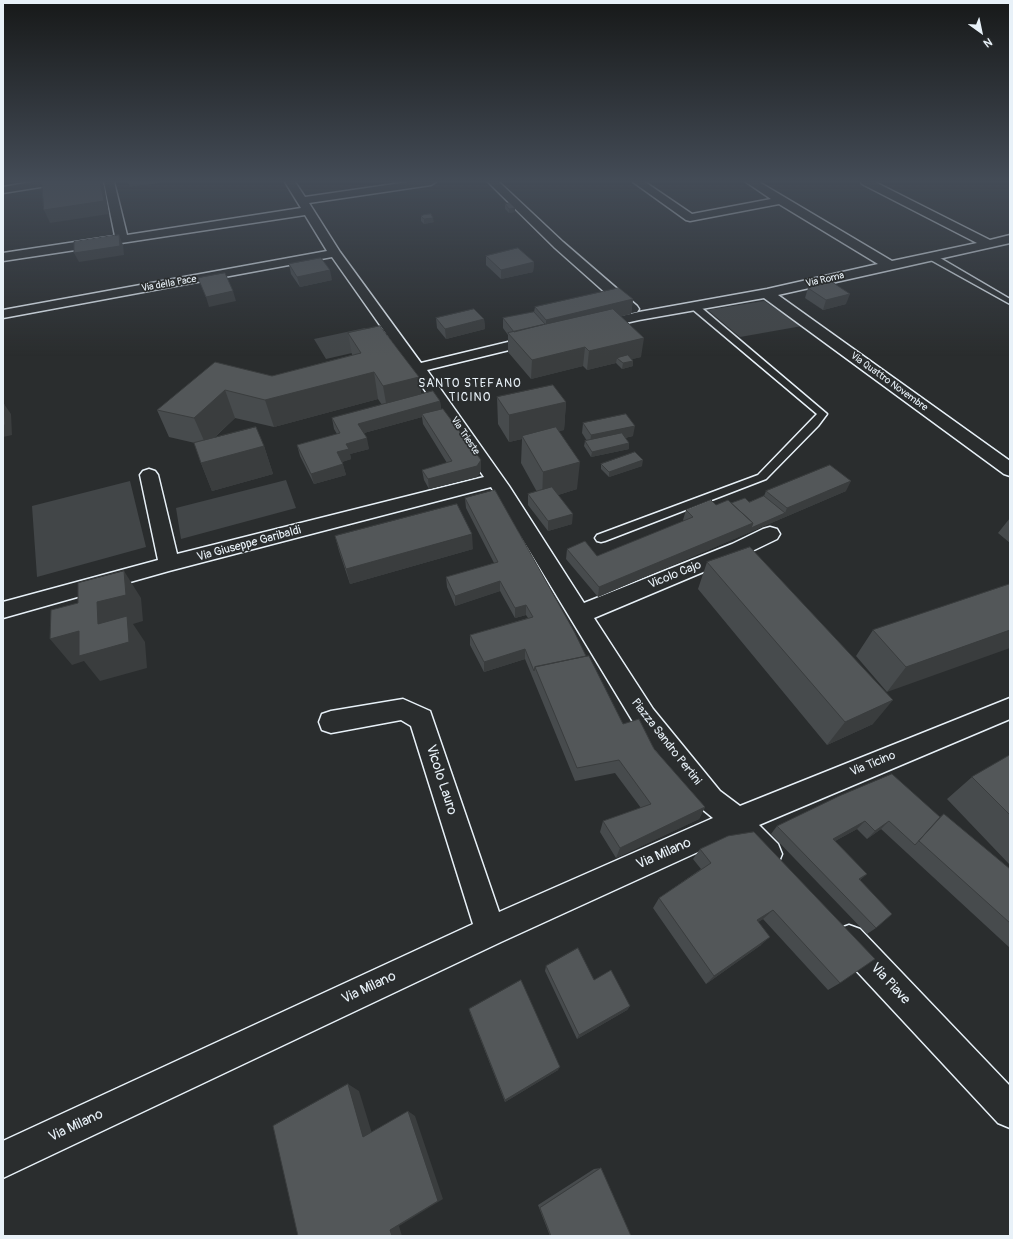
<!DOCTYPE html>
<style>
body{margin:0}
#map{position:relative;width:1013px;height:1239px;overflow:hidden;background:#2a2d2e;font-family:Pangolin,sans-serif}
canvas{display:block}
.frame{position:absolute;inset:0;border:4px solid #e8f1f8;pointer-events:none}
.north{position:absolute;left:961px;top:12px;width:40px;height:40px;-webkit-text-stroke:3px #2a2d2e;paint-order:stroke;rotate:147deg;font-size:11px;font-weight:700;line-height:16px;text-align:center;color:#e8f1f8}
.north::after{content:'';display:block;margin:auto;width:14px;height:18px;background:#e8f1f8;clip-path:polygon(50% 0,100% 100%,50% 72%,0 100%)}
</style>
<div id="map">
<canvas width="1013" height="1239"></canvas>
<div class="frame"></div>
<div class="north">N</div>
</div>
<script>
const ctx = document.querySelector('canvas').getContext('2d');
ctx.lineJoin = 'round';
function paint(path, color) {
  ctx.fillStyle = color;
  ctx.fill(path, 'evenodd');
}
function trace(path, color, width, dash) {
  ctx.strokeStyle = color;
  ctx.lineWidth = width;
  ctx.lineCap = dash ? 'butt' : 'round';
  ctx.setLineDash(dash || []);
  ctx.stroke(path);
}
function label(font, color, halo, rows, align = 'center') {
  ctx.font = font + ' Pangolin,sans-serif';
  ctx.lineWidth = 3.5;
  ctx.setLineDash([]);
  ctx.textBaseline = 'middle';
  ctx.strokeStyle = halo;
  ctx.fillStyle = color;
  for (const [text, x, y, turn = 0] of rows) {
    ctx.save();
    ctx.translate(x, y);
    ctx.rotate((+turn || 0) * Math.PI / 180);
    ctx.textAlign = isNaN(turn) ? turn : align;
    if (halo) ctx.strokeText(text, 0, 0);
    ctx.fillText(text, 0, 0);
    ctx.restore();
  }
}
paint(new Path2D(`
 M764,301L802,326L740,337L708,310Z
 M365,328L378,347L326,359L314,339Z
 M286,480L296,508L181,539L176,508Z
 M130,481L146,547L37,577L32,506Z`), '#424648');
const lane = new Path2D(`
 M929,255H935L1010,299V304L929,259Z
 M691,304H697L827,414L818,426L766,479L605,541L601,542L597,541L595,538L597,535L758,475L817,414L691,308L690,306Z`);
const street = new Path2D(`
 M32,182H58L53,185L3,193V187Z
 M104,182H114L127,235L301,208L285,182H295L305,197L408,182H436L431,185L309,203L340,252L421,363L537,335L542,336L544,339L542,342L427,370L509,486L584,603L732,544L763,529L770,527L777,529L780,534L777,539L746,554L594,618L653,709L720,791L740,806L1010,698V719L759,825L778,844L782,854L778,864L768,868L758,864L733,836L501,942L3,1178V1141L473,924L411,726L401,720L331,733L322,730L319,722L322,714L331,711L403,699L430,711L499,912L713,818L702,809L635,725L491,487L169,571L3,618V602L158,560L140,475L143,471L149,469L155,471L158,475L177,554L484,477L394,345L332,257L3,318V310L327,251L305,215L3,261V253L115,236Z
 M488,182H499L563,242L637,306L639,309L637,312L632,313L627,312L555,248Z
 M633,182H645L692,214L771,199L746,182H759L892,261L977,243L862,184L861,182H875L990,240L1010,235V243L778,295L1010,461V476L1004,474L764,298L639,320L594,330L589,329L587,326L589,323L594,322L639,312L767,289L878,264L779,204L690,221L686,220Z
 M849,925L860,929L1010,1086V1128L998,1123L838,951L834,940L838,929Z`);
trace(lane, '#e8f1f8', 3);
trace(street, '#e8f1f8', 3);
paint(lane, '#2a2d2e');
paint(street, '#2a2d2e');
paint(new Path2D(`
 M505,204L515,208V212L509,213L505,209Z
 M421,216L434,222L424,224L421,221Z
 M486,256L534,262L533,272L501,279L486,265Z
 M289,264L332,280L300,287L291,274Z
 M808,288L846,304L823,310L805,298Z
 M633,299L631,314L621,316L641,357L632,359L633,361V366L622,369L616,363L587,370L583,366L531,379L508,352V335L503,328V318L534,312L535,307Z
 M436,318L484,319L485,329L446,339L437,328Z
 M348,333L419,377L421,394L440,401L441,409L481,460V471L477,477L429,489L424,480L422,470L447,463L423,424L422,417L364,433L369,449L350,454L351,459L342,462L346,475L314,484L300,456L297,445L337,434L334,429L332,418L382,405L378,399L274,427L235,418L214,438L264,446L273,474L212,491L201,463L195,443L169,437L157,410L272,376L352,355Z
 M497,397L566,402L564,430L559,431L577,489L558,495L572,524L548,531L528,505V494L537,492L521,463L522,439L509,442L498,424Z
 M583,423L633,436L625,438L629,443V449L591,457L584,446L585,441H587L582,433Z
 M601,464L642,466L609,477L601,469Z
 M766,491H846L598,597L566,559L567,549L597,556L684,521L683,520L686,510L716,505L749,502L764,496Z
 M465,498L586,656L623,724L654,749L705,807L699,819L616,858L600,832L603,821L641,808L615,773L575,781L525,659L484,672L470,645V635L528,618L526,615L515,618L500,591L455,606L447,587L446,577L494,563L466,508Z
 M1010,518V543L998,533Z
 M335,536L473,549L350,584L339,551Z
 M707,562L873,724L827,745L698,589Z
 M1010,584L887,692L856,656L873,630Z
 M1010,755V865L947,799L972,777Z
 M944,814L1010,869V948L881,829L867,839L857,829L835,841L867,874L860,880L876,928L867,934L771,834L777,826L940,817Z
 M728,836L840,983L828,990L763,919L758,922L761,945L706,984L653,908L659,898L701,869L693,859L700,849Z
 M546,966L594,980L630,1006L627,1010L577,1039L545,971Z
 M469,1009L558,1070L505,1102L470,1013Z
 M601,1168L631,1236H550L538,1205L594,1169Z`), '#474b4d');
paint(new Path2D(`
 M100,182H102L104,186L109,214L50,223L44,210Z
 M128,182H159V183L130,187Z
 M515,208V212L509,213V209Z
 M433,218L434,222L424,224V219Z
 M119,235L123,245L124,255L79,262L74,253Z
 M534,262L533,272L501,279V270Z
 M330,270L332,280L300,287L297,277Z
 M233,291L236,301L209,307L206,297Z
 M850,294L846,304L823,310L826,300Z
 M633,299L631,314L546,335V320Z
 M484,319L485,329L446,339L445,329Z
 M644,338L641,357L621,362L617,358L616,363L587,370L589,351Z
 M585,347L583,366L531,379L532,360Z
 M633,361V366L622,369L623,363Z
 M374,372L378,399L274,427L265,400Z
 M419,377L422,404L388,414L383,386Z
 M225,390L235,418L206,445L194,418Z
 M440,401L441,411L422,414V417L360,434L358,424Z
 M566,402L564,430L523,439L522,436V439L509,442V415Z
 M4,404L11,414L12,435L3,437Z
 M635,426L633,436L590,445L591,435Z
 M367,438L369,449L350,454L351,459L339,463L337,452L346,444Z
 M629,443V449L591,457L592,452Z
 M264,446L273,474L212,491L201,463Z
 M481,460V471L477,477L429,489L428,479Z
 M643,460L642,466L609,477V472Z
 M580,462L577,489L542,500L543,472Z
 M343,464L346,475L314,484L311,474Z
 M851,481L846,491L598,597L599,587L753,523L785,513L787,508Z
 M573,514L572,524L548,531V521Z
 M472,534L473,549L350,584L346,569Z
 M124,571L141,598L143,621L133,624L145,642L147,668L100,681L84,661L72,665L50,639L97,602Z
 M500,581V591L455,606V596Z
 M526,605V615L515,618V608Z
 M1010,630V648L887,692L906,667Z
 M525,649V659L484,672V662Z
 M893,700L873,724L827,745L845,722Z
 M705,807L699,819L616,858L620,848Z
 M865,821L857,829L826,846L833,839Z
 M889,821L881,829L867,839L875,831Z
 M867,874L859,881V879Z
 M773,910L763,919L748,929L757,920Z
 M770,937L761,945L706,984L714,976Z
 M630,1006L627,1010L577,1039L579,1035Z
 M560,1067L558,1070L505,1102V1100Z
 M348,1084L359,1091L374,1140L363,1137Z
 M408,1111L415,1116L443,1199L399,1226L402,1236H392L390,1230Z`), '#3a3d3e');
const building = new Path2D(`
 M42,182H100L104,201L44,210Z
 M510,203L515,208L509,209L505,204Z
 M431,214L433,218L424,219L421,216L423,215Z
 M119,235L120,246L74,253V242Z
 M518,248L534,262L501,270L486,256Z
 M321,258L330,270L297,277L289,264Z
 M225,273L233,291L206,297L198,278Z
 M832,282L850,294L826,300L808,288Z
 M619,288L633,299L546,320L535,307Z
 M474,309L484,319L445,329L436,318Z
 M613,309L644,338L589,351L585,347L532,360L508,333Z
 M534,312L545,324L514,332L503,318Z
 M380,326L419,377L383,386L374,372L265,400L225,390L194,418L157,410L215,362L272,376L361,353L348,333Z
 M628,355L633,361L623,363L617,358Z
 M553,385L566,402L509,415L497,397Z
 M433,391L440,401L358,424L367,438L346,444L349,449L337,452L343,464L311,474L297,445L340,433L332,418Z
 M3,404H4L5,425H3Z
 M443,409L481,460L477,466L428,479L422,470L452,461L422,414Z
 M626,414L635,426L591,435L583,423Z
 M256,427L264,446L201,463L194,443Z
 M556,427L580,462L543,472L522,436Z
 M622,433L629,443L592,452L585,441Z
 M635,452L643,460L609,472L601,464Z
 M830,465L851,481L787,508L766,491Z
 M552,487L573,514L548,521L528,494Z
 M495,490L575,633L586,656L535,667L534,671L525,649L484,662L470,635L533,617L526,605L515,608L500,581L455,596L446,577L498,562L465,498Z
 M764,496L785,513L751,528L753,523L731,503L745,498L749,502Z
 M711,500L716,505L728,500L753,523L599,587L567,549L585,541L597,556L693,517L686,510Z
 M457,504L472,534L346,569L335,536Z
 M750,547L893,700L845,722L707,562Z
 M124,571L126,595L97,602L98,624L127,616L129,642L79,656V631L50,639L51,610L78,603V583Z
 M1010,584V630L906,667L873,630Z
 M589,656L623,724L639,719L654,749L705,807L620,848L603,821L651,804L619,760L577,768L535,667Z
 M1010,755V815L972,777Z
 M892,774L940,817L915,845L889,821L875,831L865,821L833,839L867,874L859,879L892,914L876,928L777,826L839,796Z
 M944,814L1010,869V923L919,841Z
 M754,832L875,959L840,983L773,910L757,920L770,937L714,976L659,898L711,863L700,849L728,836Z
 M578,948L594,980L611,970L630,1006L579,1035L546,966Z
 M521,980L560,1067L505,1100L469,1009Z
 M348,1084L363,1137L408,1111L438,1201L390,1230L392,1236H298L273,1126Z
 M601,1168L631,1236H551L540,1208Z`);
paint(building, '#535759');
trace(building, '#3a3d3e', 1);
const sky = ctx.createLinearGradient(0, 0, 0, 356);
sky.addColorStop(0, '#171919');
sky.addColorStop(0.51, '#444c57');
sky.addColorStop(1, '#444c5700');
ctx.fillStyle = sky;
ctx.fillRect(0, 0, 1013, 356);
label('10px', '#e8f1f8', '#2a2d2e', [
 ["Via Roma",825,280,-13],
 ["Via della Pace",169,284,-10],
 ["Via Quattro Novembre",889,382,36],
 ["Via Trieste",465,436,56]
]);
ctx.letterSpacing = '1px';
label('12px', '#e8f1f8', '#2a2d2e', [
 ["SANTO STEFANO",470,384],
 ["TICINO",470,398]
]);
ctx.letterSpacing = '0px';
label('12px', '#e8f1f8', '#2a2d2e', [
 ["Via Giuseppe Garibaldi",249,544,-15],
 ["Vicolo Cajo",675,575,-22],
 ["Piazza Sandro Pertini",666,742,52],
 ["Via Ticino",873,764,-22]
]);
label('14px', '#e8f1f8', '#2a2d2e', [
 ["Vicolo Lauro",441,780,72],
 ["Via Milano",664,854,-24],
 ["Via Piave",890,984,47],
 ["Via Milano",369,988,-25],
 ["Via Milano",76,1126,-25]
]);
</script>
